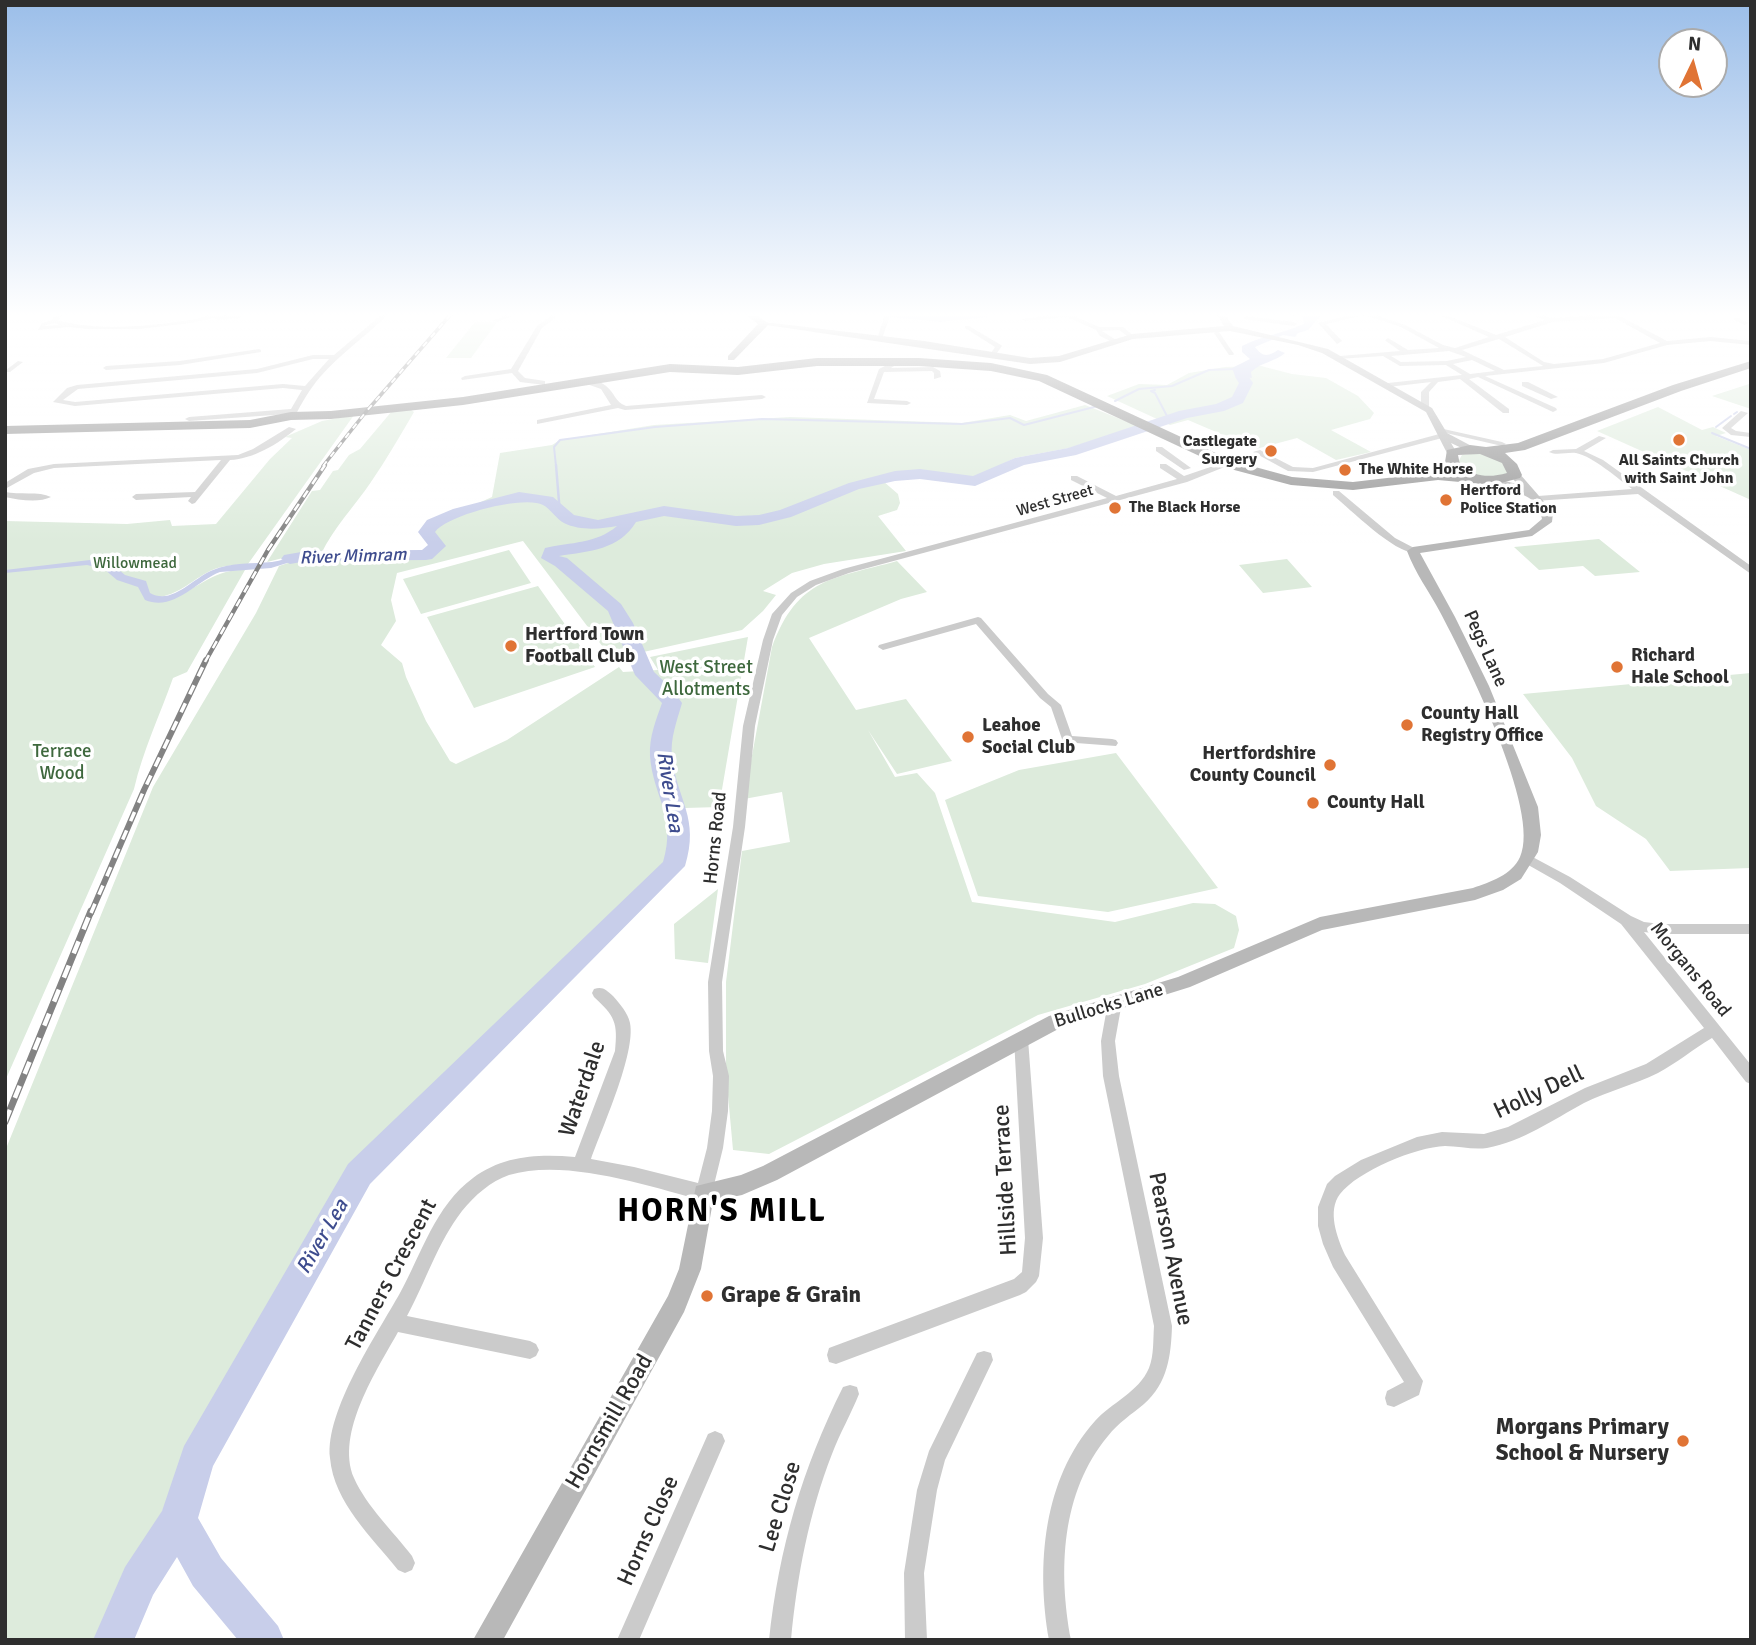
<!DOCTYPE html>
<style>
body{margin:0}
#map{position:relative;width:1756px;height:1645px;overflow:hidden;background:#fff;font-family:Signika,sans-serif}
canvas{display:block}
.frame{position:absolute;inset:0;border:7px solid #2e2e2e;pointer-events:none}
.north{position:absolute;left:1658px;top:28px;width:70px;height:70px;box-sizing:border-box;background:#fff;border:2px solid #ababab;border-radius:50%;rotate:5deg;font-size:19px;font-weight:700;line-height:28px;text-align:center;color:#2e2e2e}
.north::after{content:'';display:block;margin:auto;width:24px;height:32px;background:#e07435;clip-path:polygon(50% 0,100% 100%,50% 72%,0 100%)}
</style>
<div id="map">
<canvas width="1756" height="1645"></canvas>
<div class="frame"></div>
<div class="north">N</div>
</div>
<script>
const ctx = document.querySelector('canvas').getContext('2d');
ctx.lineJoin = 'round';
function paint(path, color) {
  ctx.fillStyle = color;
  ctx.fill(path, 'evenodd');
}
function trace(path, color, width, dash) {
  ctx.strokeStyle = color;
  ctx.lineWidth = width;
  ctx.lineCap = dash ? 'butt' : 'round';
  ctx.setLineDash(dash || []);
  ctx.stroke(path);
}
function label(font, color, halo, rows, align = 'center') {
  ctx.font = font + ' Signika,sans-serif';
  ctx.lineWidth = 7;
  ctx.setLineDash([]);
  ctx.textBaseline = 'middle';
  ctx.strokeStyle = halo;
  ctx.fillStyle = color;
  for (const [text, x, y, turn = 0] of rows) {
    ctx.save();
    ctx.translate(x, y);
    ctx.rotate((+turn || 0) * Math.PI / 180);
    ctx.textAlign = isNaN(turn) ? turn : align;
    if (halo) ctx.strokeText(text, 0, 0);
    ctx.fillText(text, 0, 0);
    ctx.restore();
  }
}
paint(new Path2D(`
 M475,322H497L471,358H446Z
 M1261,366L1292,374L1326,378L1358,396L1374,413L1370,419L1331,430L1371,452L1336,460L1297,438L1256,449L1188,420L1170,425L1107,396L1139,384L1167,385L1189,373L1225,367Z
 M1749,384L1751,409L1712,396Z
 M1085,405L1138,426L1069,448L1015,458L973,478H956L915,470L887,475L883,481L898,494L900,503L897,510L878,516L906,551L824,564L792,573L763,591L776,595L763,611L742,630L612,659L523,541L397,573L391,600L396,621L381,645L402,663L406,677L426,721L450,761L456,764L507,740L619,667L623,672L658,670L650,657L748,637L719,807L685,808L686,845L641,896L416,1110L356,1171L211,1410L100,1640H5V1151L153,787L256,613L279,566L300,559L315,561L357,554L415,555L429,549L431,541L426,532L433,523L492,497L500,453L552,445L560,440L654,425L790,417L962,423L1010,415L1026,421Z
 M1658,407L1702,430L1713,427L1726,433L1716,436L1751,450V500L1597,431Z
 M410,409L414,412C400,436 386,460 371,482C354,507 334,527 321,554H299L267,562L312,491L320,490L333,471L338,470L349,455L360,449L392,411Z
 M354,415L248,564C235,565 222,565 210,571C192,580 181,593 160,597L167,601C195,591 214,568 245,570L187,672L173,678C160,715 143,750 134,789L5,1081V521L127,524L170,520L172,526L216,524L270,459L292,438L285,437L322,421Z
 M1481,453L1502,461L1509,473L1507,475L1483,477L1462,469L1458,462L1462,455Z
 M1599,539L1640,572L1595,576L1583,566L1539,570L1514,547Z
 M509,550L531,583L421,614L403,579Z
 M1287,559L1312,587L1263,593L1239,565Z
 M897,561L927,592L901,599L809,638L856,710L906,699L952,761L897,774L868,730L895,777L917,773L935,793L972,902L1115,922L1193,903L1215,904L1236,916L1239,930L1234,948L1145,984L1038,1015L769,1154L733,1150L726,1073V982L742,851L790,842L782,792L744,799L772,647C798,577 833,579 897,561Z
 M538,586L595,667L474,708L427,617Z
 M1751,673L1750,868L1670,871L1646,839L1596,806L1572,758L1523,694Z
 M1116,753L1218,888L1108,912L978,896L945,800L1019,770Z
 M718,889L708,963L675,959L674,924Z`), '#ddebdc');
paint(new Path2D(`
 M1302,313H1323L1308,330L1298,333L1295,337L1283,335L1255,347C1263,358 1269,356 1278,350L1285,353C1275,362 1261,362 1251,372L1252,378L1235,376L1232,368L1250,359L1242,352V346C1262,336 1284,333 1304,324Z
 M299,554H321L315,561L300,559L271,568L220,572C196,581 174,612 145,600L138,587L117,580L104,569L87,565L5,573V570L90,560L113,565L125,575L146,581L150,593C172,606 194,577 213,570C231,562 253,564 272,562C281,561 290,557 299,554Z`), '#c8ceea');
trace(new Path2D(`
 M1155,390L1151,391L1155,393L1168,418
 M1115,401L1139,389L1172,386L1209,370L1235,369
 M1734,414L1737,412
 M1716,427L1731,416
 M1712,433L1751,449
 M556,466L554,447L560,440L655,427L762,419L962,424L1010,418L1024,425L1098,406`), '#c8ceea', 2);
trace(new Path2D(`
 M556,465L560,514`), '#c8ceea', 2.5);
paint(new Path2D(`
 M883,313H994L988,317L940,322L889,317Z
 M1261,354L1267,358L1249,372V377L1253,383L1243,403L1224,411L1187,418L1076,455L1024,465L975,486L920,479L895,481L859,489L791,517L759,525L736,526L664,516L636,522C619,550 590,551 559,556L567,558L621,604L633,623L654,672L672,689L682,703C677,721 670,738 672,757C677,800 700,818 685,866L370,1184L213,1466L198,1518L221,1558L278,1626L284,1640H238L193,1586L177,1557L153,1595L134,1640H93L125,1567L162,1511L184,1446L348,1164L663,862C677,816 653,797 650,756C649,737 656,720 662,703L635,675L608,611L555,566L541,558L545,548C571,542 596,544 617,526C601,529 580,531 564,523C556,519 551,509 543,505C524,495 447,515 435,532L446,546L432,559L426,560L307,561L290,564L281,559L284,555L307,551L422,550L428,545L418,532L427,520L453,509L519,492L553,497L574,515L598,520L664,506L736,516L759,515L780,510L849,483L895,471L920,469L973,476L1015,458L1068,448L1179,411L1216,404L1232,397L1239,383L1235,377L1237,370Z`), '#c8ceea');
paint(new Path2D(`
 M57,313H63L58,320C98,332 149,326 190,320C202,318 215,312 227,313L223,316L245,313L239,318L217,320L214,318L190,323L139,329H87L69,327L38,330L42,323L52,320ZM54,323L60,325L45,326L46,325Z
 M512,313H520L497,322L492,321Z
 M555,313H561L542,328L518,371L525,378L545,381V385L520,382L512,373L462,380L461,378L465,376L511,369L537,326Z
 M624,313H632L629,315Z
 M885,313H891L882,339L877,340Z
 M1068,313L1099,327H1123L1135,337L1130,338L1119,330L1102,331L1116,340V342L1114,343L1100,336L1096,330L1067,317L1025,321L1022,319Z
 M1278,313H1300L1301,314L1298,316Z
 M1359,313H1370L1405,325L1443,345L1455,348L1489,337L1435,313H1442L1496,335L1545,320L1526,313H1534L1552,318L1616,314L1667,341L1711,337L1751,341V345L1711,341L1667,345L1604,363L1485,376L1556,408L1557,410L1553,412L1478,377L1469,379L1509,409V413H1503L1460,379L1438,382L1429,392V407L1425,409L1421,407V392L1431,382L1388,387L1384,385L1388,383L1462,375L1446,365L1400,366L1383,356L1338,359V357L1340,356L1400,351L1386,341L1385,340L1388,338L1408,350L1439,348L1401,327L1365,315L1326,324L1342,341L1337,344L1318,323ZM1615,318L1660,343L1603,359L1554,364L1544,362L1505,337L1553,322ZM1499,339L1540,364L1543,366L1504,370L1462,350ZM1449,351L1466,357L1447,361L1401,362L1391,356ZM1472,360L1495,371L1470,374L1453,364Z
 M381,315L386,316C365,337 340,354 320,377C310,389 302,402 294,418H288V414L189,421L185,419L189,417L291,409L302,390L283,388L75,406L53,402L67,388L77,385L257,369L313,355H334ZM313,359H329L305,386L283,384L75,402L63,400L78,389L257,373Z
 M1246,316L1294,322L1297,324L1294,326L1244,319L1243,318Z
 M1736,317L1747,322L1748,323L1745,325L1734,320V318Z
 M965,326H969L1001,345L1002,346L994,357L989,356L995,347L965,328Z
 M1215,332H1219L1234,354L1233,355H1229L1214,333Z
 M259,349L261,350V352L180,365L106,370L103,368L106,366L180,361Z
 M897,360L900,362L891,368L933,367L940,371L941,377L934,379V373L932,371L884,372L874,399L907,401L911,403L907,405L867,403L879,369Z
 M18,361L23,362L10,372H6V370Z
 M584,378C592,379 600,381 606,386C615,393 615,402 626,406L762,395L766,397L762,399L625,410L618,408L537,424V420L611,405L601,389L581,382V378Z
 M1522,382H1528L1558,397L1551,399L1522,386Z
 M1741,411L1748,413L1731,428L1736,431L1751,433V437L1731,435L1722,428Z
 M289,427L296,429C278,444 253,459 230,460L195,503L192,504L188,501L191,497L136,500L132,497L136,494L195,492L221,460L54,468L34,473L5,489V483L28,469L54,464L238,455L253,449Z
 M1439,428L1502,442L1506,444L1502,446L1442,432L1438,430Z
 M1443,433H1446V437L1313,472L1288,471L1253,452L1260,450L1293,467L1313,468Z
 M1599,436L1606,438L1584,451L1603,460L1751,566V574L1638,494L1535,501V497L1538,496L1632,489C1617,478 1594,457 1576,453C1566,452 1557,456 1549,452L1553,450L1576,449Z
 M1156,447H1162L1191,468L1184,470L1156,451Z
 M1225,462L1232,464L1187,482L849,573L816,585L797,597L782,615L773,640L755,726L745,827L722,982L723,1051L729,1076L728,1111L723,1148L712,1193L710,1199L704,1201C649,1186 565,1158 509,1175C491,1181 474,1196 462,1211C438,1242 426,1281 407,1316L530,1341L536,1344L539,1350L536,1356L530,1359L398,1332C377,1370 335,1433 354,1478C367,1507 393,1531 412,1556L415,1563L412,1570L405,1573L398,1570C372,1537 334,1503 330,1458C325,1411 377,1334 400,1293C422,1253 435,1206 473,1178C504,1155 539,1154 575,1157L615,1051C618,1023 615,1016 594,997L592,993L594,989C603,986 606,990 613,996C620,1004 628,1013 630,1023C636,1053 602,1128 591,1159L634,1167L698,1183L707,1148L712,1111L713,1076L709,1051L708,982L733,827L743,726L763,640L772,614L791,593L810,581L843,569L1107,498L1071,480V476H1077L1116,496L1177,479L1160,468V464H1166L1184,476Z
 M1333,491H1339L1395,538L1416,549V553C1395,554 1350,509 1333,495Z
 M5,492C19,495 39,491 51,497C39,503 19,500 5,497Z
 M978,617L981,618L1048,694L1061,705L1072,736L1112,739L1116,740L1118,743L1116,746L1063,742L1051,707L1040,698L976,624L883,650L878,647L879,645Z
 M1527,854L1570,877L1631,916L1644,922L1661,924H1751V934H1661L1644,932L1751,1065V1084L1746,1082L1712,1038C1693,1049 1677,1063 1658,1073C1634,1085 1608,1091 1584,1103C1553,1120 1523,1141 1487,1148C1473,1150 1459,1146 1445,1146C1416,1147 1358,1171 1340,1194C1327,1211 1337,1237 1345,1255L1423,1381L1419,1395L1394,1407L1387,1405L1385,1398L1387,1391L1404,1382L1333,1267L1323,1244L1318,1226V1207L1327,1184L1335,1176L1361,1160L1417,1137L1442,1132L1484,1134L1508,1127L1585,1088L1646,1064L1704,1028L1621,924L1560,883L1523,862L1521,859L1523,856Z
 M1115,996L1120,998L1122,1002L1115,1041L1119,1076L1172,1326C1171,1355 1168,1383 1144,1404C1132,1414 1118,1423 1108,1436C1061,1492 1058,1571 1071,1640H1049C1036,1566 1043,1479 1095,1421C1111,1403 1139,1392 1149,1368C1154,1355 1153,1340 1154,1326L1103,1076L1101,1041L1108,1002L1110,998Z
 M1021,1033L1026,1035L1028,1039L1043,1238L1039,1276L1036,1282L1026,1292L1020,1295L836,1364L829,1362L827,1355L829,1348L1014,1279L1022,1272L1025,1238L1014,1039L1016,1035Z
 M984,1351L991,1353L993,1360L945,1460L937,1490L924,1573L927,1640H905L904,1573L917,1490L929,1451L977,1353Z
 M850,1385L857,1387L859,1394C851,1414 840,1433 832,1454C809,1513 797,1576 791,1640H769C779,1548 802,1469 843,1387Z
 M715,1431L722,1434L725,1441L639,1640H617L708,1434Z`), '#cbcbcb');
paint(new Path2D(`
 M1216,313H1224L1233,326L1328,349L1432,408L1447,433L1479,450L1470,452L1451,443L1457,453L1448,455L1426,412L1322,353L1298,345L1230,331L1133,339L1060,362L1030,364L760,324L764,322L924,341L1030,358L1059,356L1132,334L1224,326Z
 M1515,472L1519,473L1553,512L1552,522L1532,536L1420,553L1455,617L1489,686L1538,807L1541,835L1538,852L1521,879L1503,890L1475,900L1322,930L1190,987L1062,1027L777,1180L742,1195L713,1201L701,1269L684,1312L503,1640H473L668,1296L679,1269L696,1186L741,1175L763,1166L1049,1016L1178,977L1320,917L1473,888C1490,882 1512,875 1520,857C1542,812 1464,657 1440,612C1429,591 1415,573 1407,551L1413,547L1529,530L1542,519C1539,490 1506,493 1488,481L1493,478L1517,484L1510,475Z`), '#b8b8b8');
paint(new Path2D(`
 M743,313H753L769,324L734,360H728V356L758,324Z`), '#a6a6a6');
paint(new Path2D(`
 M817,358H919L991,363L1047,375L1233,461L1292,477L1353,482L1438,472L1452,473L1445,462L1447,450L1470,445L1486,447L1518,443L1673,385L1751,361V368L1681,391L1525,450L1505,453L1517,464L1522,475L1520,478L1493,485L1438,480L1353,490L1291,485L1223,467L1039,381L991,371L919,366H817L738,375L670,372L463,405L331,419L291,420L250,428L5,434V426L250,420L291,412L331,411L463,397L670,364L738,367ZM1480,454L1502,463L1507,473C1489,478 1475,477 1460,465L1458,455Z`), '#959595');
const railFar3 = new Path2D(`
 M323,466L365,413L452,313`);
const railFar2 = new Path2D(`
 M205,662L268,550L325,465`);
const railFar1 = new Path2D(`
 M91,913L144,790L206,660`);
const rail = new Path2D(`
 M5,1122L91,911`);
trace(railFar3, '#838383', 3.5);
trace(railFar2, '#838383', 4.5);
trace(railFar1, '#838383', 6);
trace(rail, '#838383', 7);
trace(railFar3, '#fff', 2, [6]);
trace(railFar2, '#fff', 2.5, [8]);
trace(railFar1, '#fff', 3.5, [10]);
trace(rail, '#fff', 4.5, [13]);
const sky = ctx.createLinearGradient(0, 0, 0, 543);
sky.addColorStop(0, '#9bbee9');
sky.addColorStop(0.58, '#fff');
sky.addColorStop(1, '#ffffff00');
ctx.fillStyle = sky;
ctx.fillRect(0, 0, 1756, 543);
for (const [x, y, r, color] of [
 [1679,440,7,"#e07435"],
 [1271,451,7,"#e07435"],
 [1345,470,7,"#e07435"],
 [1446,500,7,"#e07435"],
 [1115,508,7,"#e07435"],
 [511,646,7,"#e07435"],
 [1617,667,7,"#e07435"],
 [1407,725,7,"#e07435"],
 [968,737,7,"#e07435"],
 [1330,765,7,"#e07435"],
 [1313,803,7,"#e07435"],
 [707,1296,7,"#e07435"],
 [1683,1441,7,"#e07435"]
]) {
  const dot = new Path2D();
  dot.arc(x, y, r, 0, 2 * Math.PI);
  ctx.fillStyle = color;
  ctx.fill(dot);
  trace(dot, '#fff', 2.5);
}
label('bold 16px', '#2e2e2e', '#fff', [
 ["Castlegate",1257,442,"right"],
 ["Surgery",1257,460,"right"],
 ["All Saints Church",1679,461,"center"],
 ["with Saint John",1679,479,"center"],
 ["The White Horse",1359,470],
 ["Hertford",1460,491],
 ["Police Station",1460,509],
 ["The Black Horse",1129,508]
], 'left');
label('16px', '#2e2e2e', '#fff', [
 ["West Street",1055,501,-16]
]);
label('16px', '#3e683d', '#fff', [
 ["Willowmead",135,564]
]);
label('italic 18px', '#3e4c8e', '#fff', [
 ["River Mimram",353,557,-2]
]);
label('bold 19px', '#2e2e2e', '#fff', [
 ["Hertford Town",525,635],
 ["Football Club",525,657],
 ["Richard",1631,656],
 ["Hale School",1631,678],
 ["County Hall",1421,714],
 ["Registry Office",1421,736],
 ["Leahoe",982,726],
 ["Social Club",982,748],
 ["Hertfordshire",1316,754,"right"],
 ["County Council",1316,776,"right"],
 ["County Hall",1327,803]
], 'left');
label('19px', '#2e2e2e', '#fff', [
 ["Pegs Lane",1485,649,66],
 ["Horns Road",716,838,-84],
 ["Morgans Road",1690,970,51],
 ["Bullocks Lane",1109,1006,-17]
]);
label('19px', '#3e683d', '#fff', [
 ["West Street",706,668],
 ["Allotments",706,690],
 ["Terrace",62,752],
 ["Wood",62,774]
]);
label('italic 21px', '#3e4c8e', '#fff', [
 ["River Lea",669,792,81],
 ["River Lea",323,1237,-60]
]);
label('23px', '#2e2e2e', '#fff', [
 ["Waterdale",583,1089,-71],
 ["Holly Dell",1539,1093,-25],
 ["Hillside Terrace",1006,1180,-93],
 ["Pearson Avenue",1170,1249,79],
 ["Tanners Crescent",392,1275,-62],
 ["Hornsmill Road",610,1422,-60],
 ["Lee Close",781,1507,-73],
 ["Horns Close",649,1531,-66]
]);
label('bold 23px', '#2e2e2e', '#fff', [
 ["Grape & Grain",721,1296],
 ["Morgans Primary",1669,1428,"right"],
 ["School & Nursery",1669,1454,"right"]
], 'left');
ctx.letterSpacing = '2px';
label('bold 32px', '#000', '#fff', [
 ["HORN'S MILL",722,1213]
]);
ctx.letterSpacing = '0px';
</script>
